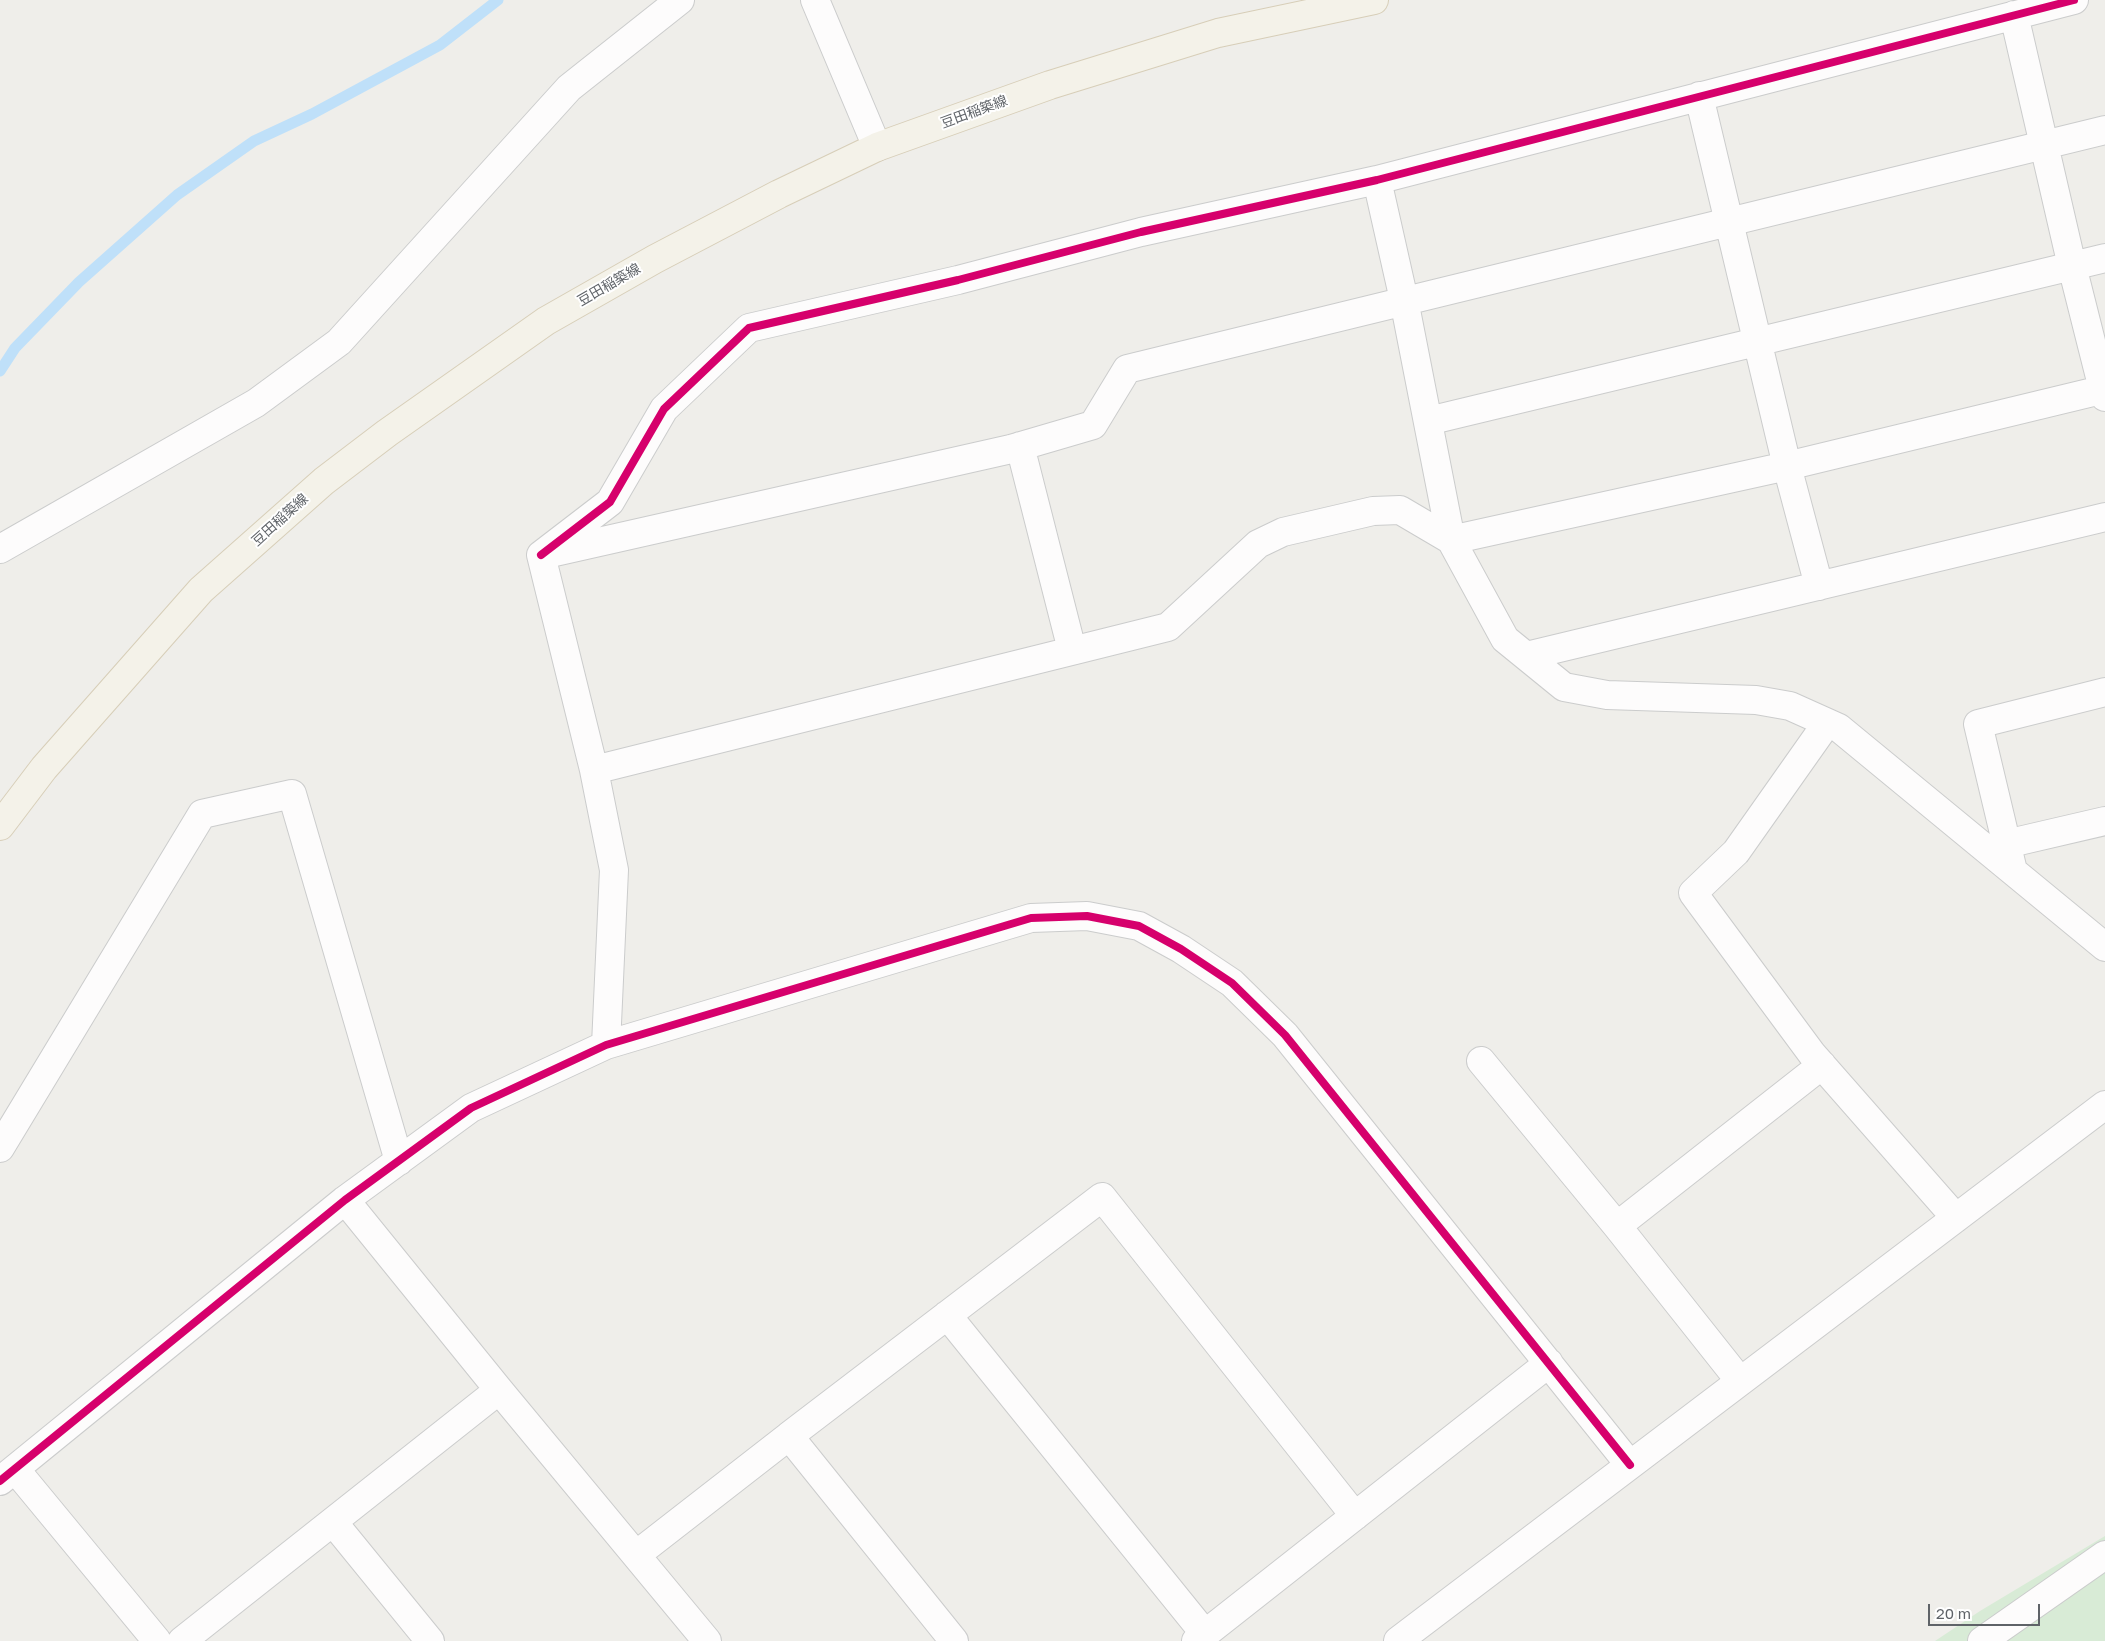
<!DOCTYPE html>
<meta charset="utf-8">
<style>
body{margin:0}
#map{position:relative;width:2105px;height:1641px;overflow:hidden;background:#efeeea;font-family:"Golos Text",sans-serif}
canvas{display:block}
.scale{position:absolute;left:1928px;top:1604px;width:112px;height:22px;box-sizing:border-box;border:2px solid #5f6368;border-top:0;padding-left:6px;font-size:15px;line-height:18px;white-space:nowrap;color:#5f6368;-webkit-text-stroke:4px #fff;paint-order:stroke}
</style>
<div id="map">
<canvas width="2105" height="1641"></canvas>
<div class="scale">20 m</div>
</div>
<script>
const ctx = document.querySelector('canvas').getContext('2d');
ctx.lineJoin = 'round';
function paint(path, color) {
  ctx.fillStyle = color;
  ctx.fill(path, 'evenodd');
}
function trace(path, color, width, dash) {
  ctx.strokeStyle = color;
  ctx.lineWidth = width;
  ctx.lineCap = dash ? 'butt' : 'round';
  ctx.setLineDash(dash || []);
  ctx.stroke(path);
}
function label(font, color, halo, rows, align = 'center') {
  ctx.font = font + ' "Golos Text","Noto Sans JP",sans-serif';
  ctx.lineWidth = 4;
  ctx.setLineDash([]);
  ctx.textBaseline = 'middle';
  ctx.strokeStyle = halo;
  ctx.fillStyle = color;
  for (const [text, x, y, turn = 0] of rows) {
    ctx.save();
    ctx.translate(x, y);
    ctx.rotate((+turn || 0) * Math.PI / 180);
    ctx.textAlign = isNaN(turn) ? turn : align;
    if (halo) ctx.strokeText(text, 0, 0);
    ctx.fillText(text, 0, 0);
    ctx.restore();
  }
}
paint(new Path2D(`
 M2105,1536V1641H1935L1980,1611Z`), '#d8ebd6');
trace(new Path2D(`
 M0,371L15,348L79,282L177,195L254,141L312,114L440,45L498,0`), '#bfe0f9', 11);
const minor = new Path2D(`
 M815,0L877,147
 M2014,15L2072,266L2105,397
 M1699,96L1787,466L1819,586
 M1377,180L1404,300L1451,540L1505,639L1564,687L1607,695L1756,700L1790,706L1839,728L2105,947
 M1428,421L2105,258
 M1020,446L1072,650
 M0,549L256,403L339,342L569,88L680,0
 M550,553L1011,449L1093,425L1127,369L2105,130
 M541,555L610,502L664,409L749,328L958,280L1141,232L1377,180L2074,0
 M541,555L594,770L614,870L606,1045
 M1526,656L2105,517
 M1827,723L1736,852L1693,893L1812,1054L1956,1218
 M594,770L1168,627L1258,544L1283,532L1373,511L1400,510L1451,540L1787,466L2105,389
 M2006,844L2105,821
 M2013,871L1978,724L2105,692
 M1481,1061L1617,1226L1740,1381
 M0,1148L202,814L292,794L399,1161
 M345,1200L499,1390L707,1641
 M1617,1226L1822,1065
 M947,1315L1205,1634
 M15,1469L157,1641
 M0,1481L345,1200L471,1108L606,1045L1031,918L1087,916L1139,926L1181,949L1232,983L1285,1035L1630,1465
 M333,1522L430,1641
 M636,1555L789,1436
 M182,1641L499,1390
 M954,1641L789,1436L1102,1197L1355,1516
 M1196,1641L1549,1363
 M1398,1641L2105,1105
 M1982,1641L2105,1555`);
const major = new Path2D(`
 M0,826L44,768L201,590L324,481L387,433L546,321L655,259L779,194L877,147L1050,85L1218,33L1374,0`);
trace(minor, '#cbcccc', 30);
trace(major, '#d7ceb8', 30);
trace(minor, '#fdfcfc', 28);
trace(major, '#f4f2e9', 28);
trace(new Path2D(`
 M541,555L610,502L664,409L749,328L958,280L1141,232L1377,180L2074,0
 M0,1481L345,1200L471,1108L606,1045L1031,918L1087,916L1139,926L1181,949L1232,983L1285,1035L1630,1465`), '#d6006c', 8);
label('14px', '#5f6368', '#fff', [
 ["豆田稲築線",974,112,-20],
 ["豆田稲築線",609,285,-30],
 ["豆田稲築線",280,520,-42]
]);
</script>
